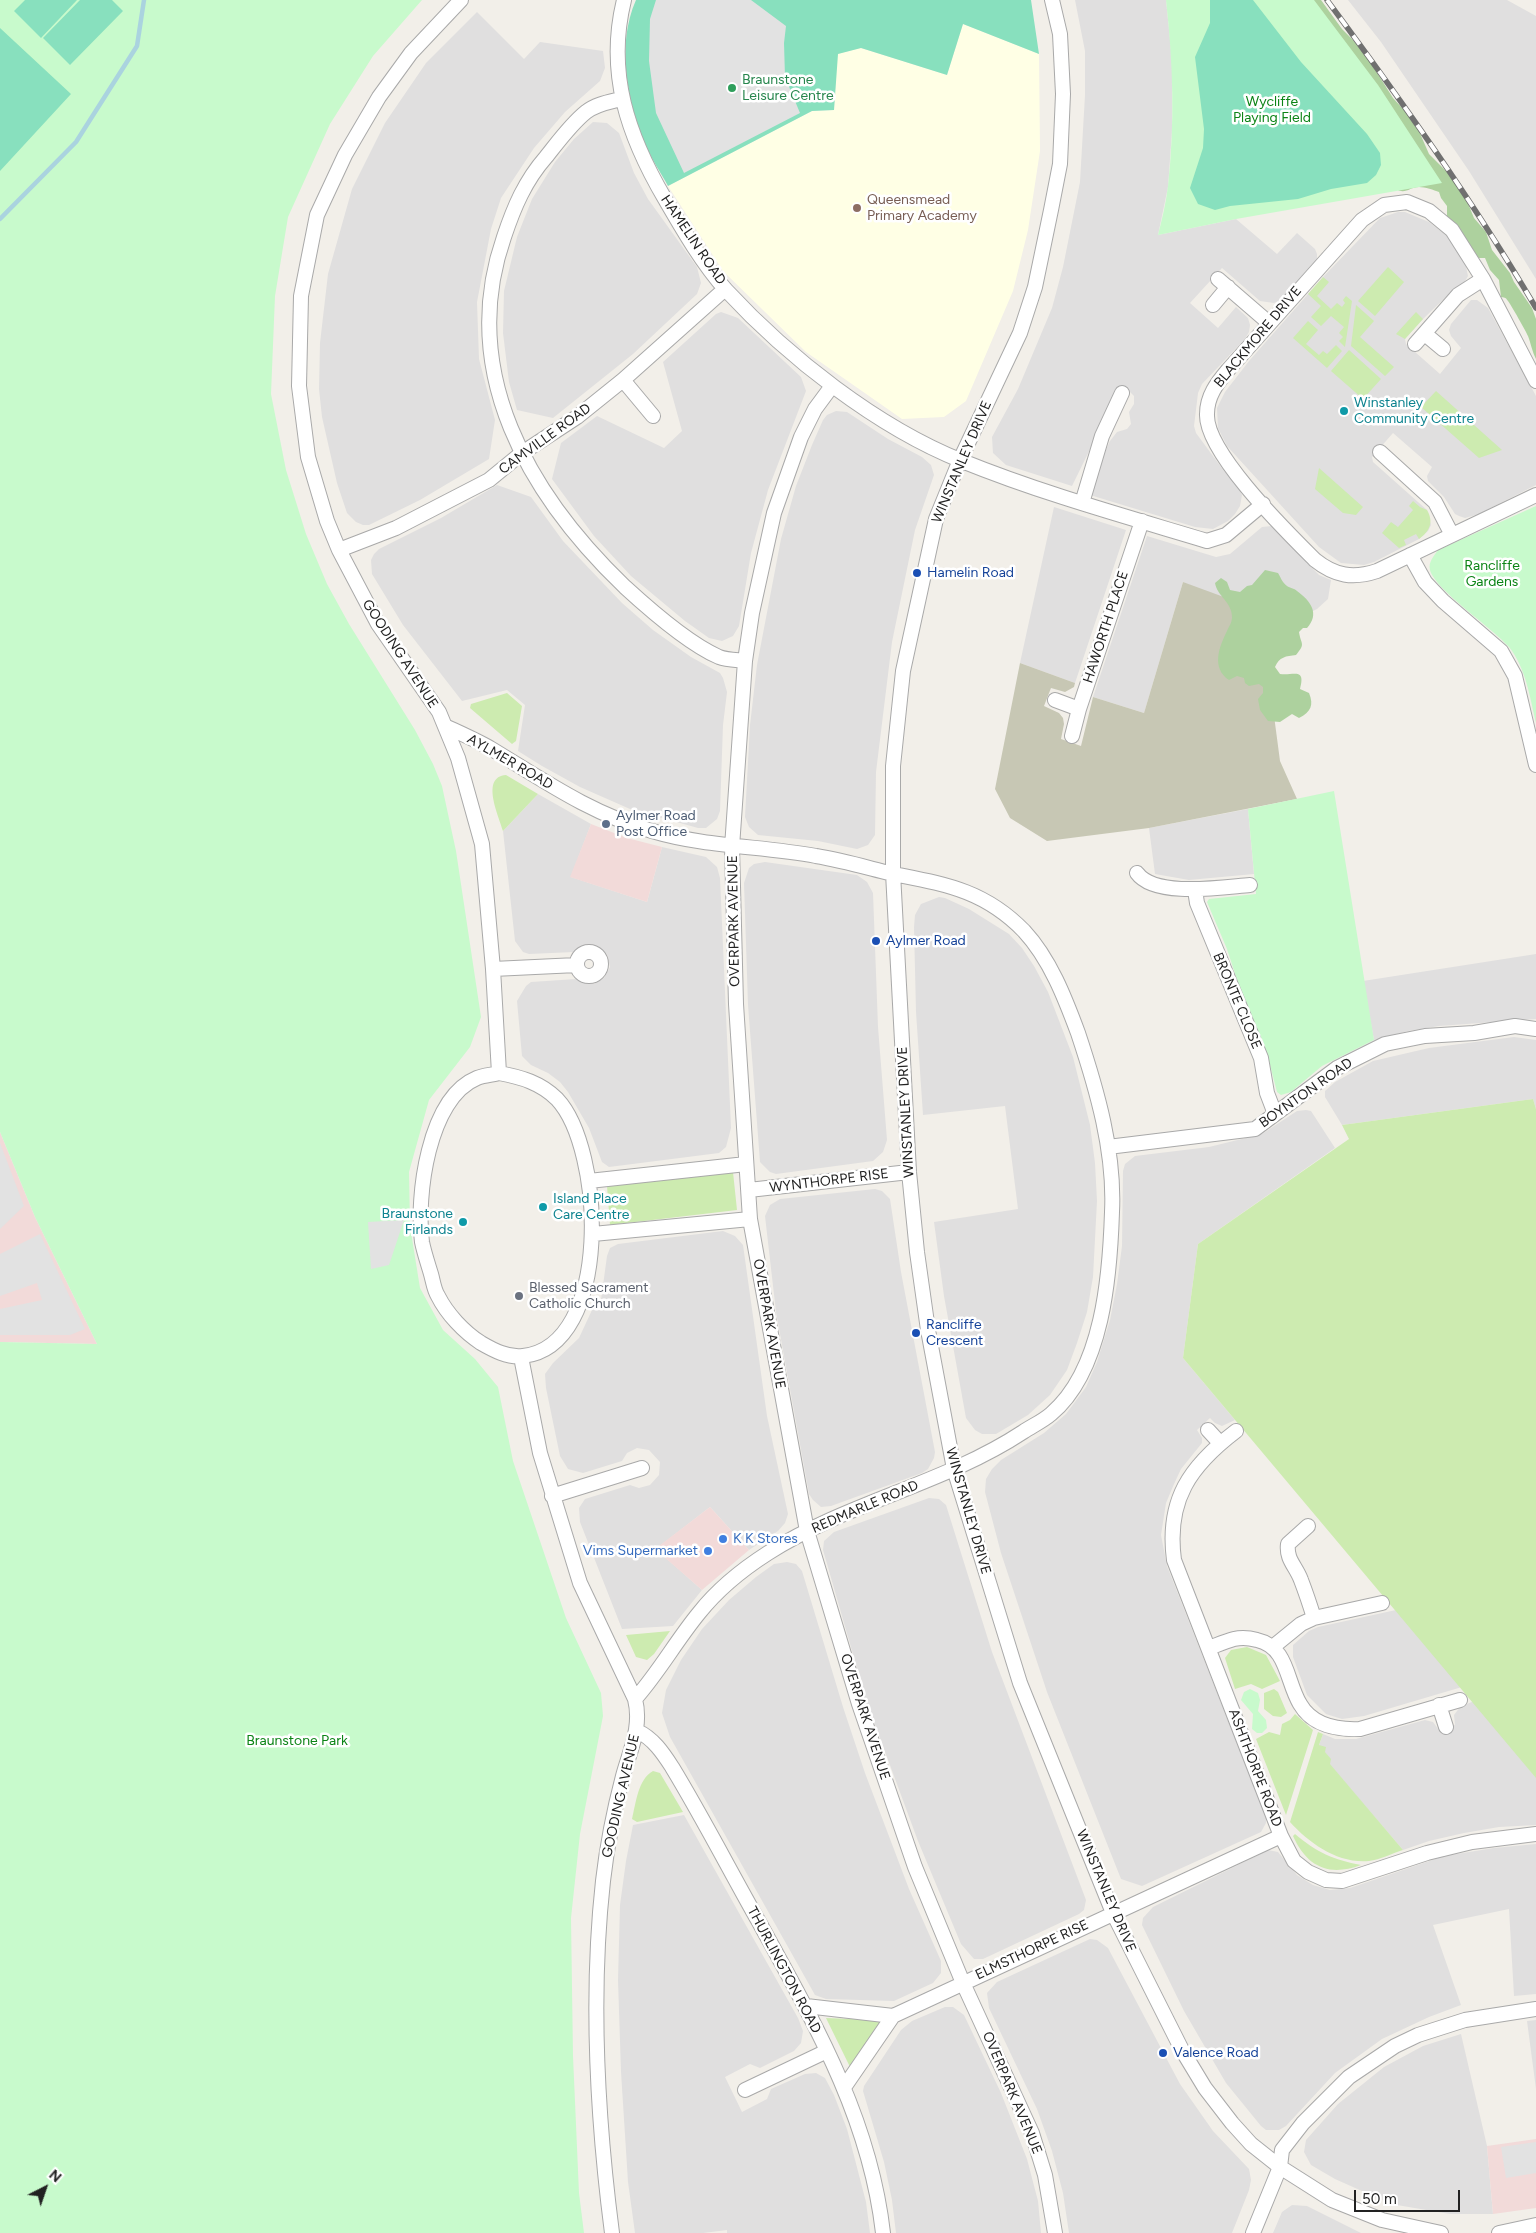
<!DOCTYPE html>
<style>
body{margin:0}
#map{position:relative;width:1536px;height:2233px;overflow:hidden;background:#f2efe9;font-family:Figtree,sans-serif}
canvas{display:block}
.north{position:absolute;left:20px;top:2163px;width:50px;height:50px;-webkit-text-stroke:4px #fff;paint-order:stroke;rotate:41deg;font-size:14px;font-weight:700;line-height:20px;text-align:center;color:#222}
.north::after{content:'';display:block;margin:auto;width:18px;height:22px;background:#222;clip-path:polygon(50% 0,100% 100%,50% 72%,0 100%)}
.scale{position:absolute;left:1354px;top:2190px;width:106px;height:22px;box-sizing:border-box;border:2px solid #222;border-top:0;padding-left:6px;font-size:15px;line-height:18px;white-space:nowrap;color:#222;-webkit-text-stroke:4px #fff;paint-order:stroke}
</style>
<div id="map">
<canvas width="1536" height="2233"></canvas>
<div class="north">N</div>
<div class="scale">50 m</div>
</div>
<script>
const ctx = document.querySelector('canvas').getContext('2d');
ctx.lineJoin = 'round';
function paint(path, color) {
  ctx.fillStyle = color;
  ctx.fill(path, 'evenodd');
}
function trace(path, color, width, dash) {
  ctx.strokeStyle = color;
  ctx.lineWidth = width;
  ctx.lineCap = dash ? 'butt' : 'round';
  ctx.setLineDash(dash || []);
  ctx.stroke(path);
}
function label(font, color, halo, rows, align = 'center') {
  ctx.font = font + ' Figtree,sans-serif';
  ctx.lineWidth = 5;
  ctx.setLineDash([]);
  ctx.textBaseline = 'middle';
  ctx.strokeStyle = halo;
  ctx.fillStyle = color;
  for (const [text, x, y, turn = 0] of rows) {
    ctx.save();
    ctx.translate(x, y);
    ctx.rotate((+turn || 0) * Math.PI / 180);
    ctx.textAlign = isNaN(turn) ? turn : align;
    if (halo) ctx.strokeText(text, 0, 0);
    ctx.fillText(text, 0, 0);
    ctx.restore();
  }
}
paint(new Path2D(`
 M1075,0H1166L1172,59V131L1168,187L1158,235L1236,219L1277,254L1297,233L1315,249L1317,254V259L1280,300L1274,303L1260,301L1222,268L1190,303L1218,328L1236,307L1248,318L1250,325L1249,332L1245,339L1202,384L1198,393L1194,426L1196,433L1224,471L1236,483L1242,495L1240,506L1235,514L1228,521L1213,529L1195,527L1090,495L1102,458L1110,441L1117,432L1127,429L1131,424L1129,412L1134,404V396L1130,392L1124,390L1098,433L1072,486L1006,465L993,453L992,437L1018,389L1052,308L1063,267L1080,182L1085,95V51Z
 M1348,0H1507L1536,16V279L1469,171L1381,42Z
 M477,12L524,59L540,42L603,51L605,68L600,81L565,112L534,148L501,198L491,229L477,302L479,359L495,420L489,459L420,500L369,525H363L356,522L347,513L337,483L322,417L319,389L320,343L328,274L352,189L385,123L426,63Z
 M593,122L607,123L619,133L634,173L648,199L697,267L701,283L697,294L633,354L553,418L517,410L509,382L503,333L504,291L517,237L532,199L555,162L574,139Z
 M1398,212H1405L1429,222L1447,236L1465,262L1468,276L1464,283L1454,289L1423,319L1405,339L1406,344L1440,374L1461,348L1451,336L1449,330L1451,324L1471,300H1477L1488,308L1536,396V485L1479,514L1465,518L1459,516L1455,514L1444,497L1428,481L1427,476L1432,467L1393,433L1372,457L1373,462L1427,510L1431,525L1428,531L1419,539L1374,562L1364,565L1341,563L1319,547L1227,446L1218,428L1217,408L1225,392L1249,361L1323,277L1380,218Z
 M721,312L738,318L801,377L806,391L768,490L751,553L739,626L733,636L722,641L709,638L685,621L631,576L594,536L552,479L561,443L597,416L664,448L682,431L663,362L716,314Z
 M836,411L847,412L888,439L922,457L931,465L934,475L915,530L892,642L876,772L875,835L868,845L857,849L818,841L758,835L749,827L745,817L750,725L757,665L781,539L796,486L812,445L823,420L827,415Z
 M497,485L531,497L563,541L622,603L653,630L691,657L720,673L723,678L727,692L723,725L720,811L717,819L706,828H698L630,809L580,787L542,766L518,751L525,705L507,690L462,701L403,625L372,574L371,560L374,554L379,549L441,518Z
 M1054,507L1126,530L1075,683L1020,663Z
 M1272,526L1319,575L1331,580L1328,599L1317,609L1301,617L1253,633L1183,582L1144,713L1093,697L1147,536L1216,557L1230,554L1262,527Z
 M538,794L591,824L571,877L647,902L662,847L706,857L717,867L720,878L731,1128L726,1147L719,1153L609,1167L602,1162L589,1128L568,1092L560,1082L548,1073L531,1065L522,1056L517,1001L526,986L531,982L576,979L582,983L594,984L604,978L610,967L607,954L594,945L582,946L574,952L529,954L523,952L515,941L503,831Z
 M1248,809L1254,874L1189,880L1155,874L1149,828Z
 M765,862L857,875L867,882L873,893L878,1027L887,1140L883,1152L873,1161L776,1174L770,1172L760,1162L748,1005L744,883L749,868L754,864Z
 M939,897L945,898L969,909L1009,934L1022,948L1034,966L1048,992L1073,1057L1090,1125L1095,1163L1097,1201L1093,1277L1087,1312L1077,1343L1067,1370L1050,1395L1028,1415L996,1434H982L975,1430L966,1418L944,1296L934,1222L1018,1209L1005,1106L923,1115L916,1012L914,927L915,915L921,904Z
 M1536,954V1019L1439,1026L1408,1031L1374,1040L1363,981Z
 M1514,1037L1536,1040V1109L1533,1099L1342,1125L1325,1097V1091L1335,1082L1373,1061L1429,1048Z
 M1306,1110L1311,1111L1335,1148L1198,1244L1183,1358L1235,1420L1222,1426L1215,1423L1210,1418L1197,1430L1202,1438V1443L1181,1469L1174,1484L1166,1503L1161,1535L1167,1566L1266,1817V1823L1261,1832L1142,1886L1121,1879L1047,1692L1001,1553L985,1492L986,1479L992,1469L1001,1460L1044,1433L1066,1414L1086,1387L1097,1362L1110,1320L1117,1284L1122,1246L1123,1171L1125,1164L1135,1156L1209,1147L1262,1134L1297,1111Z
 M875,1189L882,1191L890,1199L901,1272L935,1452L934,1458L928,1469L922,1473L831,1506L821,1507L813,1500L809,1494L776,1312L765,1216L770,1205L780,1199Z
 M723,1231L735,1236L743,1245L767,1416L788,1514L785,1523L778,1531L749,1550L710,1507L656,1549L702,1590L673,1626L622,1629L580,1522L579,1508L585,1499L630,1485L639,1488L650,1485L659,1475L660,1462L649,1450L637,1448L627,1453L622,1461L583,1473L568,1469L560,1456L546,1388L545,1374L553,1363L579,1338L592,1310L601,1300L607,1256L610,1248L618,1244Z
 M929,1498L939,1499L946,1505L992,1652L1086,1900L1084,1910L1079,1914L983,1959H974L961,1944L918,1841L867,1703L823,1550L824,1541L834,1532Z
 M787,1562L796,1564L802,1571L843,1707L865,1773L909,1889L941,1961V1973L933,1983L894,2001L826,1999L815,1995L670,1737L662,1713L666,1690L681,1660L702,1629L729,1600L756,1577L774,1564Z
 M1396,1610L1462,1687L1364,1716L1342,1719L1326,1714L1307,1695L1293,1657V1645L1309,1631L1318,1627Z
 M1474,1701L1536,1777V1825L1499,1827L1464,1833L1429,1841L1403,1850L1329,1764L1330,1759L1319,1745L1323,1734L1335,1739H1356L1425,1720L1433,1722L1439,1730L1455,1725L1454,1715L1460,1707Z
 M684,1815L798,2018L803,2031L801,2043L794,2051L760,2068L750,2064L725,2077L742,2112L767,2099L771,2089L805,2074L816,2073L825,2078L834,2095L847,2129L866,2202L870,2233H727V2230L703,2233H635L628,2182L621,2072L618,1980L620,1905L626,1861L633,1825Z
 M1536,1844V1994L1514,1996L1509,1909L1433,1925L1461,2005L1429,2017L1382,2039L1335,2073L1286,2126L1279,2130H1266L1261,2126L1226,2083L1184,2011L1142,1925L1143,1918L1153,1907L1268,1850L1278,1852L1297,1875L1313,1885L1330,1890L1350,1888L1444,1856L1494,1848Z
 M1090,1939L1097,1940L1108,1948L1180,2084L1213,2131L1249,2169L1251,2180L1249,2190L1232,2233H1069L1063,2193L1052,2151L1037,2109L989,2008L987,1993L997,1982Z
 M945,2007H953L964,2015L1001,2093L1027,2159L1038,2201L1041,2233H896L892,2200L884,2162L863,2091L864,2086L901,2030L912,2021Z
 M1536,2020V2089L1527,2021Z
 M1461,2034L1487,2146L1493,2214H1450L1391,2204L1335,2179L1311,2165L1304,2152L1306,2140L1338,2104L1384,2067L1423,2046Z
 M1292,2205L1307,2206L1361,2233H1273L1282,2212Z`), '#e0dfdf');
paint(new Path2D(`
 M591,824L627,838L662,847L647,902L570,877Z
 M0,1132L35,1217L97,1344L0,1342Z
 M710,1507L749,1550L702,1590L655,1549Z
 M1536,2139V2208L1493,2214L1487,2146Z`), '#f2dad9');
paint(new Path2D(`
 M963,24L1039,54L1040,151L1028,230L1013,291L966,401L944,417L902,419L806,352L723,271L668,186L812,111L834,110L837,54L861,48L947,75Z`), '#ffffe5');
paint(new Path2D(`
 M1183,582L1232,600L1266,655L1280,761L1297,799L1149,828L1047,841L1010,818L995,789L1020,663L1075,683L1074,687L1065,692L1051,688L1044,706L1059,713L1063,718L1064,724L1061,739L1081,746L1093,697L1144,713Z`), '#c7c7b4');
paint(new Path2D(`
 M1388,267L1404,282L1375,316L1358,301Z
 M1323,277L1329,282L1317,296L1331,309L1337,303L1342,307L1345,303L1343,300L1346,296L1352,301L1345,347L1339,341L1343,337L1339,333L1344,327L1331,316L1321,326L1311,317L1321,306L1308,294Z
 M1356,305L1374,321L1360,337L1394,367L1385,376L1351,346Z
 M1416,312L1423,319L1405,339L1396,334Z
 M1308,321L1318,330L1306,344L1319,355L1323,351L1327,354L1336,345L1342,351L1327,368L1293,338Z
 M1349,350L1381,379L1363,399L1331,371Z
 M1436,391L1502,450L1479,458L1421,407Z
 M1319,468L1363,507L1356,515L1343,513L1315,489Z
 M1413,501L1420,507L1427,510C1434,522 1430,531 1419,539L1416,534L1404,540L1406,545L1399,548L1382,533L1391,522L1398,527L1413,510L1409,506Z
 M507,693L522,706L516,741L512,744L470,708L471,704Z
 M506,775L538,794L503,831C499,816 480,777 506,775Z
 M1533,1099L1536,1109V1778L1183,1358L1198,1244L1349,1139L1342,1125Z
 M733,1172L737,1210L610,1225L607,1186Z
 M670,1631L654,1654L647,1660L636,1657L626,1635Z
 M1247,1647L1266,1655L1280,1681L1262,1689L1251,1684L1235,1689L1225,1658L1231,1650Z
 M1274,1689L1278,1692L1287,1713L1281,1717L1273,1716L1264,1709V1693Z
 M1295,1714L1313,1730L1286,1815L1256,1739L1269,1732L1280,1735L1282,1724L1290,1720Z
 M1318,1732L1323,1734L1319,1745L1326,1747L1325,1752L1331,1759L1330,1764L1403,1850C1393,1853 1380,1860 1369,1861C1338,1864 1309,1843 1290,1822Z
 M653,1771L660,1773L683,1812L637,1822L632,1819C636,1803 638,1779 653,1771Z
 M1295,1834C1316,1852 1334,1860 1361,1865C1329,1877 1307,1867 1293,1836Z
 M826,2018L877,2020L881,2022L851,2069Z`), '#cdebb0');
paint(new Path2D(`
 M1273,0H1321L1342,29L1362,49L1393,98L1415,122L1429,154L1450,175L1467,201L1474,218L1486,232L1492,250L1510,273L1514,282L1532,308L1536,319V359C1532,351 1531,344 1528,336C1527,333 1510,303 1508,301C1505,297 1506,298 1501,297L1499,280L1490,270L1485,258H1479L1472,255L1447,218V206L1441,198L1439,192C1434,190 1425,187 1419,187C1410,187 1405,195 1396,189Z
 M1265,570L1278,573C1281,578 1282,582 1287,586C1290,588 1294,588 1297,591C1311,601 1320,614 1307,628H1303L1299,632C1301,645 1306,643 1296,655C1286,656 1279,657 1275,667L1280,674C1293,676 1306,667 1300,689L1309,693C1314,705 1311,712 1299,718L1292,714L1280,722L1268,721L1260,710L1258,699L1263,693V687L1259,684L1249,686L1245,683L1244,678L1237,676L1229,680C1211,668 1219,647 1227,631C1229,626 1232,623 1232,617C1232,602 1217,596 1215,583L1221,578L1227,582L1230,590L1240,592L1247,586L1252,585Z`), '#add19e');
paint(new Path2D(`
 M0,0H422L373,56L330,124L288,217L275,296L271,394L286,470L306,534L327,584L349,624L415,730L433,764L442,786L456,851L481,1017L470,1047L429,1100L409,1172L410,1226L420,1288L443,1330L475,1359L498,1387L513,1461L566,1618L601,1693L603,1716L580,1834L571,1918L573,2056L579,2193L584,2233H0V1342L97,1344L35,1217L0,1132Z
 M1166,0H1314L1378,85L1442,183L1236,219L1158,235C1162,219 1166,203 1168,186C1175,124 1173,62 1166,0Z
 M1536,506V723C1530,698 1526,668 1509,647C1494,629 1435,590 1430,570C1428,562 1434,556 1438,550Z
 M1334,791L1374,1040L1322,1066L1291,1092L1281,1095L1277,1092L1268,1057L1237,980L1227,949L1207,902L1209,899L1256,894L1248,809Z
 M1250,1689L1258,1693L1260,1700L1258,1711L1266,1720L1267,1728L1262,1733H1257L1252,1729L1253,1714L1241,1700L1244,1692Z`), '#c8facc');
paint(new Path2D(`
 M25,0H77L41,38L14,11Z
 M80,0H112L123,11L70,65L43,38Z
 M636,0H1031L1039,54L963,24L947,75L861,48L838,54L834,110L812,111L668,186C661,173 652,160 646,146C627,102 616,45 636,0Z
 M1210,0H1253L1301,62L1367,134L1380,153L1381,165L1376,175L1367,183L1331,189L1298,199L1230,206L1215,210L1198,204L1190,188L1203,148L1204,129L1195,57L1210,23Z
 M0,28L71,94L0,171Z`), '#88e0be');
paint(new Path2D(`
 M656,0H751L786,26L784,43L785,77L800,113L684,173L656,113L649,61L650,19Z
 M0,1143L24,1206L0,1229Z
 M404,1220L389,1265L371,1269L368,1222Z
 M40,1234L85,1329L70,1335H0V1309L42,1300L37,1283L0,1296V1254Z
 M1536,2142V2173L1506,2178L1501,2147Z`), '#e2e2e2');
trace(new Path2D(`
 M0,219L76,142L137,46L144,0`), '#aad3df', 4.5);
const minor = new Path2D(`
 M461,0L411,53L379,97L345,155L317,215L301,296L299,386L308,457L327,521L339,550L378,624L439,712L458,758L482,844L493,969L499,1073
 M624,0C606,73 628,136 665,199C683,230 702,263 726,290C788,357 877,427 962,461C1041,493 1124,516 1207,541L1226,535L1263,504
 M1052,0L1060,34L1063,94L1060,164L1051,210L1035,287L1020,333L960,460L936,519L903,671L893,766V873L909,1172L917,1252L928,1330L954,1469L1020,1683L1113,1913L1182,2050L1205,2088L1232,2123L1251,2144L1280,2167L1332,2200L1382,2220L1441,2233
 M621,99C609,102 596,104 586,112C571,124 558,142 546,157C525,181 514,207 504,237C457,372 529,495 625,587C649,609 689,644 719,657C727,660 737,660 745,661
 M1218,279L1269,323
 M1213,305L1228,287
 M1425,334L1443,349
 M1415,344L1458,295L1483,279
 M623,380L653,416
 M1536,381L1483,279L1452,230L1429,211L1407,202L1384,205L1362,220L1228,370C1217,383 1207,396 1207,414C1205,452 1287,532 1315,560C1335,576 1353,579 1377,571L1536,495
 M832,386L815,409L801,437L774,513L752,613L745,661L732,847L736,1004L750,1219L807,1531L859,1704L915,1867L963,1983L1032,2133L1045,2175L1055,2233
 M1380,452L1435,502L1452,535
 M1082,503L1102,436L1122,393
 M339,550L396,528L489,480L522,453L577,417L623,380L725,289
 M1410,555L1425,582L1443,601L1501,651L1515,676L1536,765
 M1055,700L1079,709L1142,521
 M445,726C460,733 476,740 490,748C543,780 591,814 652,831C706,847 762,846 816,856C841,860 865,867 889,873C943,884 983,889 1024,931C1050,959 1065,998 1078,1033C1097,1090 1115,1152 1112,1212C1110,1275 1103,1370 1051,1414C1043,1421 1032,1426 1023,1432C944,1484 848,1502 768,1553C743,1569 718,1589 699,1613C676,1641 659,1672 635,1699
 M1072,736L1079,709
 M1137,873C1155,898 1223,887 1250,885
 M1195,890L1197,903L1261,1058L1267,1093L1275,1114
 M577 964a12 12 0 1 1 24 0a12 12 0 1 1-24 0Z
 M493,969L577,965
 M499,1073C521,1077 541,1083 557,1099C604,1149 613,1346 523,1356C508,1358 493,1350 481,1343C464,1332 447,1314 438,1296C434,1290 433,1281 431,1274C428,1264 424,1252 422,1242C416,1197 428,1098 477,1078C484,1075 492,1075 499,1073Z
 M1108,1147L1255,1129L1337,1068L1385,1044L1425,1036L1474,1033L1515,1026L1536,1029
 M589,1181L746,1164
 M749,1190L909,1172
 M593,1234L750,1219
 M521,1357L540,1453L580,1583L635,1699C642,1727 630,1750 623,1776C614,1810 607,1846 603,1881C590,1998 597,2117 612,2233
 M1208,1430L1220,1443
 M1236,1431C1190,1466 1166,1500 1174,1560L1281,1836L1294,1861L1308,1872L1326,1880L1342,1881L1427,1853L1472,1842L1536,1834
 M552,1496L642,1468
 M1308,1526L1288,1544C1286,1560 1296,1566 1301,1580C1306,1593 1310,1605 1314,1618
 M1274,1646L1301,1624L1314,1618L1382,1603
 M1209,1648C1217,1645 1226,1641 1234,1639C1242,1637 1250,1638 1257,1640C1288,1647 1286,1681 1300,1704C1312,1725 1337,1730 1360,1729L1460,1700
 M1439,1705L1446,1727
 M637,1731C653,1738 663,1753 672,1767C703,1818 730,1871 759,1922C814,2022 870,2118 883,2233
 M806,2006L893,2016
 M845,2086L893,2016L1281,1836
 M745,2090L827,2051
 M1253,2233L1280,2167L1282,2150L1303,2123L1349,2077L1395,2046L1418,2035L1465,2020L1536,2009
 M1499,2233L1536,2225`);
trace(minor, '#a9a9a9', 16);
trace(minor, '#fff', 14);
const rail = new Path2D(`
 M1327,0C1401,100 1473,201 1536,308`);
trace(rail, '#707070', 5.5);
trace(rail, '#fff', 4, [11]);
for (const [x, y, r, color] of [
 [732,88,5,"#2e9e5b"],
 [857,208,5,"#8d6e63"],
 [1344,411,5,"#0f9aa8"],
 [917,573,5,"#1a4fb4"],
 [606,824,5,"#5c6f8a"],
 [876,941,5,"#1a4fb4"],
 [543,1207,5,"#0f9aa8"],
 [463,1222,5,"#0f9aa8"],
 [519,1296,5,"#6b7280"],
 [916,1333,5,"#1a4fb4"],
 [723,1539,5,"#3f7fe0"],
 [708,1551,5,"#3f7fe0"],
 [1163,2053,5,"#1a4fb4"]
]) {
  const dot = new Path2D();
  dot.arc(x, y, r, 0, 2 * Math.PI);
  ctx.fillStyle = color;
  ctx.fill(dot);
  trace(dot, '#fff', 2);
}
label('14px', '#27864d', '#fff', [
 ["Braunstone",742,80],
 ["Leisure Centre",742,96]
], 'left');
label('14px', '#0c8416', '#fff', [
 ["Wycliffe",1272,102],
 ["Playing Field",1272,118],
 ["Rancliffe",1492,566],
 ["Gardens",1492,582],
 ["Braunstone Park",297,1741]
]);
label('14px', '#785e54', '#fff', [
 ["Queensmead",867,200],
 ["Primary Academy",867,216]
], 'left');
label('14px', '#222', '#fff', [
 ["HAMELIN ROAD",693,240,56],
 ["BLACKMORE DRIVE",1258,337,-50],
 ["CAMVILLE ROAD",545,439,-36],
 ["WINSTANLEY DRIVE",962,462,-67],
 ["HAWORTH PLACE",1106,627,-72],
 ["GOODING AVENUE",400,654,57],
 ["AYLMER ROAD",510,762,30],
 ["OVERPARK AVENUE",734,921,-91],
 ["BRONTE CLOSE",1237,1001,67],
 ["BOYNTON ROAD",1306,1093,-35],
 ["WINSTANLEY DRIVE",906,1112,-93],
 ["WYNTHORPE RISE",829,1181,-7],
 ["OVERPARK AVENUE",769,1324,80],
 ["REDMARLE ROAD",865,1507,-23],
 ["WINSTANLEY DRIVE",968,1511,74],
 ["OVERPARK AVENUE",865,1717,72],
 ["ASHTHORPE ROAD",1255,1768,69],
 ["GOODING AVENUE",621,1796,-77],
 ["WINSTANLEY DRIVE",1106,1891,67],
 ["ELMSTHORPE RISE",1032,1950,-25],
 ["THURLINGTON ROAD",784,1970,62],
 ["OVERPARK AVENUE",1012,2093,67]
]);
label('14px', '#0d838f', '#fff', [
 ["Winstanley",1354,403],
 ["Community Centre",1354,419],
 ["Island Place",553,1199],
 ["Care Centre",553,1215],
 ["Braunstone",453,1214,"right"],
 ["Firlands",453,1230,"right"]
], 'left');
label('14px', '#164399', '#fff', [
 ["Hamelin Road",927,573],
 ["Aylmer Road",886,941],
 ["Rancliffe",926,1325],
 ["Crescent",926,1341],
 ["Valence Road",1173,2053]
], 'left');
label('14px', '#4e5e75', '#fff', [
 ["Aylmer Road",616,816],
 ["Post Office",616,832]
], 'left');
label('14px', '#5b616d', '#fff', [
 ["Blessed Sacrament",529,1288],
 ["Catholic Church",529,1304]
], 'left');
label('14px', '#366cbe', '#fff', [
 ["K K Stores",733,1539],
 ["Vims Supermarket",698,1551,"right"]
], 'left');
</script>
